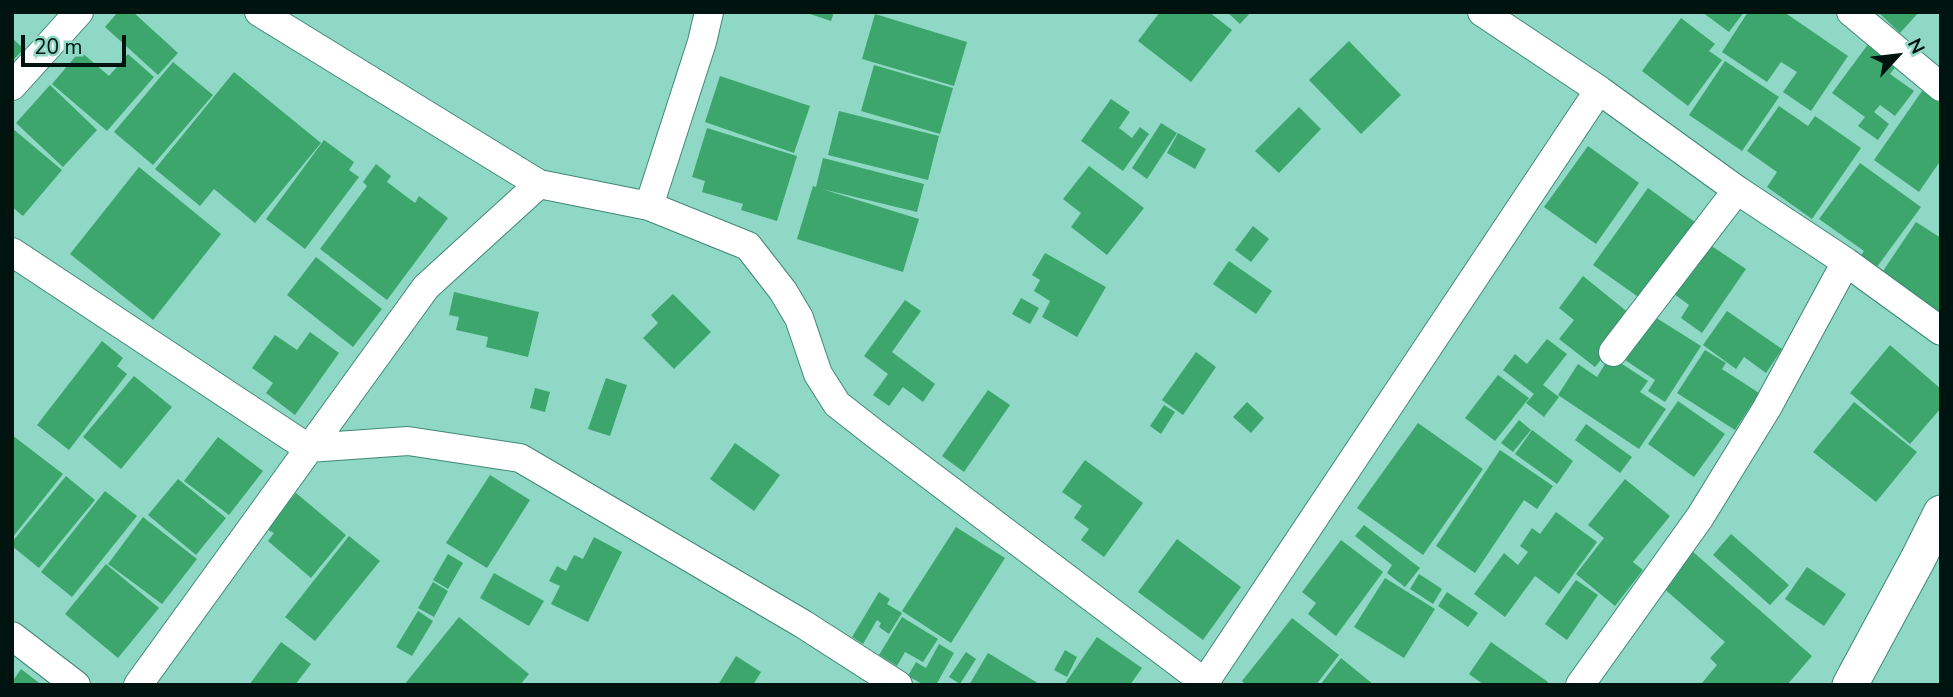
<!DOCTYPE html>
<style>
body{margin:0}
#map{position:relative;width:1953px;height:697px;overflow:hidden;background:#8fd8c5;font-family:"Nunito Sans",sans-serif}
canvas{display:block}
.frame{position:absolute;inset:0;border:14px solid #00140f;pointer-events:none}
.north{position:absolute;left:1862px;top:21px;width:70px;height:70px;-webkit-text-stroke:5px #8fd8c5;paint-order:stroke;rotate:63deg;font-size:19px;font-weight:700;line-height:28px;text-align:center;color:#00140f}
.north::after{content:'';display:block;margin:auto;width:24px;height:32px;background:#00140f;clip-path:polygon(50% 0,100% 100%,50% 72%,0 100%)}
.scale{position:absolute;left:21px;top:35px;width:105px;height:32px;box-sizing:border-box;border:4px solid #00140f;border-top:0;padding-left:9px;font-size:21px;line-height:24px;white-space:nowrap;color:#00140f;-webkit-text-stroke:5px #8fd8c5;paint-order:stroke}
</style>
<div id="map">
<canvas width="1953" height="697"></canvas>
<div class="frame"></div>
<div class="north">N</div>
<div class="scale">20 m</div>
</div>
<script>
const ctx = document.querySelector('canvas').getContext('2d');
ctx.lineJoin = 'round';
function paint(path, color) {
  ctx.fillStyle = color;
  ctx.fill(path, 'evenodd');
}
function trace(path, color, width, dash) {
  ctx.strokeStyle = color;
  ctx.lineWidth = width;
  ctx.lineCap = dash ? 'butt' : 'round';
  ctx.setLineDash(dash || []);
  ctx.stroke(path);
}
paint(new Path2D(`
 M118,12H133L178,53L158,75L105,27Z
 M804,12H834L831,21Z
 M1160,12H1209L1232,30L1191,82L1138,41Z
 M1227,12H1251L1240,24Z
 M1702,12H1744L1729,32Z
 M1748,12H1784L1848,56L1811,111L1783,92L1797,72L1781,62L1767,82L1722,52Z
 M1878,12H1919L1900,33Z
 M875,14L967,42L954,86L862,59Z
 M1681,18L1715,44L1709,51L1722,60L1688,106L1642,71Z
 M12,38L24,49L12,61Z
 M1349,41L1401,95L1361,134L1309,80Z
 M1869,43L1897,65L1890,74L1914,91L1895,116L1880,105L1874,112L1889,124L1878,140L1858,126L1865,117L1832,93Z
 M80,51L109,76L128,54L154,77L107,131L52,84Z
 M1725,61L1779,97L1742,151L1689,115Z
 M173,62L213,95L153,165L114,132Z
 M874,65L953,88L940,134L861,111Z
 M234,72L321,143L255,223L214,189L200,206L155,169Z
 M720,76L810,106L794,153L705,122Z
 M50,85L97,130L63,167L16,123Z
 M1922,91L1941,104V160L1919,192L1874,160Z
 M1111,99L1130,112L1119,128L1132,138L1140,127L1149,134L1123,171L1081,141Z
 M1779,106L1808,126L1815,116L1861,148L1812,219L1767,187L1777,172L1747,151Z
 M1299,107L1321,129L1279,173L1255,151Z
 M839,111L939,136L928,180L828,155Z
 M1161,123L1177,133L1147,179L1132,168Z
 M12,128L62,170L23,216L12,207Z
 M707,128L797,156L777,221L741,210L743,204L702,192L705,181L692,177Z
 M1178,133L1206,149L1195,169L1167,153Z
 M324,140L354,162L349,170L359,177L305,249L266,219Z
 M1588,146L1639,183L1596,244L1544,207Z
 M823,158L924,184L917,212L822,189L919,219L903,272L797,239L813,186L816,187Z
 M1860,163L1921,207L1874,271L1858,260L1864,251L1819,219Z
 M376,164L391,176L387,182L415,203L419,196L448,218L387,300L320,249L367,186L363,182Z
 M1089,166L1144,208L1107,255L1071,227L1081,213L1063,199Z
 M139,167L221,234L153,320L70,254Z
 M1648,188L1699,225L1644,301L1593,265Z
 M1916,222L1941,238V314L1881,274Z
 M1253,226L1269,239L1251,262L1235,250Z
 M1704,241L1746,269L1702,333L1681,318L1689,305L1670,291Z
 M1045,253L1106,287L1077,337L1042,317L1050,301L1034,291L1040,280L1032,275Z
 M316,257L382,309L353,347L287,295Z
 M1229,261L1272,291L1256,314L1213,284Z
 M1583,276L1635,318L1595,367L1559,339L1574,320L1559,308Z
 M454,292L539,312L528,357L486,347L488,337L456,330L459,317L449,315Z
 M673,294L711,332L674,369L643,338L658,323L651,315Z
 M1021,298L1039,308L1030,324L1012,314Z
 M905,300L921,311L892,352L935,384L923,402L903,387L889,406L873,395L888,374L864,356Z
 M1727,311L1782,349L1766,373L1744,357L1736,369L1703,345Z
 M1647,312L1701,346L1665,402L1648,391L1655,380L1619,356Z
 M310,332L339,353L295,415L266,393L273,383L252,368L275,335L297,350Z
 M1547,339L1567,354L1543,385L1559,397L1544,417L1526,403L1534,394L1503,370L1515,354L1527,364Z
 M102,341L123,358L117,366L127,374L69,450L37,425Z
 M1890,345L1941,389V408L1910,444L1850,393Z
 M1705,350L1726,363L1722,369L1759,393L1735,430L1677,393Z
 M1196,352L1216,367L1183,415L1162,400Z
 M1610,356L1648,381L1640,392L1666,409L1639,449L1558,395L1578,364L1597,377Z
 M1498,375L1529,398L1495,441L1465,418Z
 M134,376L172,407L121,469L83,437Z
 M606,378L627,385L610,436L588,429Z
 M535,388L550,392L545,412L530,408Z
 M988,390L1010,405L964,472L942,456Z
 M1678,401L1725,434L1694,477L1648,444Z
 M1247,402L1264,418L1251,433L1233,417Z
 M1854,402L1917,452L1876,502L1813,452Z
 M1164,405L1175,412L1161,434L1150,426Z
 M1519,420L1531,430L1513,452L1501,443Z
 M1418,423L1483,469L1423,555L1357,508Z
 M1586,424L1632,457L1620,473L1575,440Z
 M1532,430L1573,461L1557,484L1515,454Z
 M12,435L63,474L12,538Z
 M218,437L263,471L229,515L184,481Z
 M735,443L780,475L754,511L710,479Z
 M1500,450L1553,486L1537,509L1524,500L1475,573L1436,546Z
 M1085,460L1143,503L1104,557L1081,540L1089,529L1074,518L1082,506L1062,492Z
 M490,475L530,500L487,568L446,543Z
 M66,476L95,500L39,568L12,546V542Z
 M178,479L226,518L196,555L148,515Z
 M1625,479L1670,516L1633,562L1643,570L1615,606L1576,574L1604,538L1588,525Z
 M105,491L137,516L72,597L41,572Z
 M296,493L346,535L311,578L268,541L274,533L266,529Z
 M1556,512L1597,542L1559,594L1535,576L1505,617L1474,594L1504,553L1518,565L1528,552L1520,546L1532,528L1540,534Z
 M143,517L197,559L162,604L108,564Z
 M1364,525L1420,568L1405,587L1387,573L1392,565L1355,536Z
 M956,527L1005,558L951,643L902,611Z
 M1731,534L1789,585L1770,605L1713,555Z
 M349,536L380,561L315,641L285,617Z
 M594,537L622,552L588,622L551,604L560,586L549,581L557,566L566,571L574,555L583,559Z
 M1177,539L1241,587L1203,640L1138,592Z
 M1341,540L1383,572L1336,636L1308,614L1316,603L1302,592Z
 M1692,551L1812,656L1787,685H1704L1702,683L1717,665L1710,658L1725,642L1661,586Z
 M448,554L463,563L448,589L433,580Z
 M106,564L159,608L118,658L65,614Z
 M1807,567L1846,594L1824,626L1785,599Z
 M494,573L544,601L529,626L480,598Z
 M1419,574L1442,589L1433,604L1410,589Z
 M1385,578L1435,609L1404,658L1354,627Z
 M1576,580L1598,595L1567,640L1545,624Z
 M433,582L448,591L434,617L418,608Z
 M879,592L890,599L887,604L902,613L889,634L879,627L881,623L877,620L863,644L852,637Z
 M1447,592L1478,613L1468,627L1438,606Z
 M418,611L433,621L412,656L396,647Z
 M459,617L529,674L520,685H404Z
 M902,617L938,639L923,662L905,652L897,666L879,655Z
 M1292,618L1339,655L1316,685H1246L1242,681Z
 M1097,637L1142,668L1130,685H1064Z
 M281,642L311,664L295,685H249Z
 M1491,642L1548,682L1546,685H1484L1469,674Z
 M939,644L954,653L936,685H924L908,676L916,662L926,668Z
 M1065,650L1077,657L1067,677L1054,670Z
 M966,652L976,659L960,684L949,677Z
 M988,653L1041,685H969Z
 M736,656L761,672L753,685H718Z
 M1341,658L1374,685H1320Z
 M21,669L42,685H12V682Z`), '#3da66c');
const minor = new Path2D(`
 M259,12L539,184L649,206L702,42L709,12
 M1482,12L1599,90L1737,190L1846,262L1941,331
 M1851,12L1941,87
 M12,86L79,12
 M649,206L748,246L783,291L799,318L818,374L837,404L874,433L1208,685
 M12,252L308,448L408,441L520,458L803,624L898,685
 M1613,352L1737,190
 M12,636L76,685
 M138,685L426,287L539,184
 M1203,685L1599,90
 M1580,685L1700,517L1767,408L1846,262`);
const tertiary = new Path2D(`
 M1850,685L1918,559L1941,513`);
trace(minor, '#3f8877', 30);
trace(tertiary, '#3f8877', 37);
trace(minor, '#fff', 28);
trace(tertiary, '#fff', 35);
</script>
